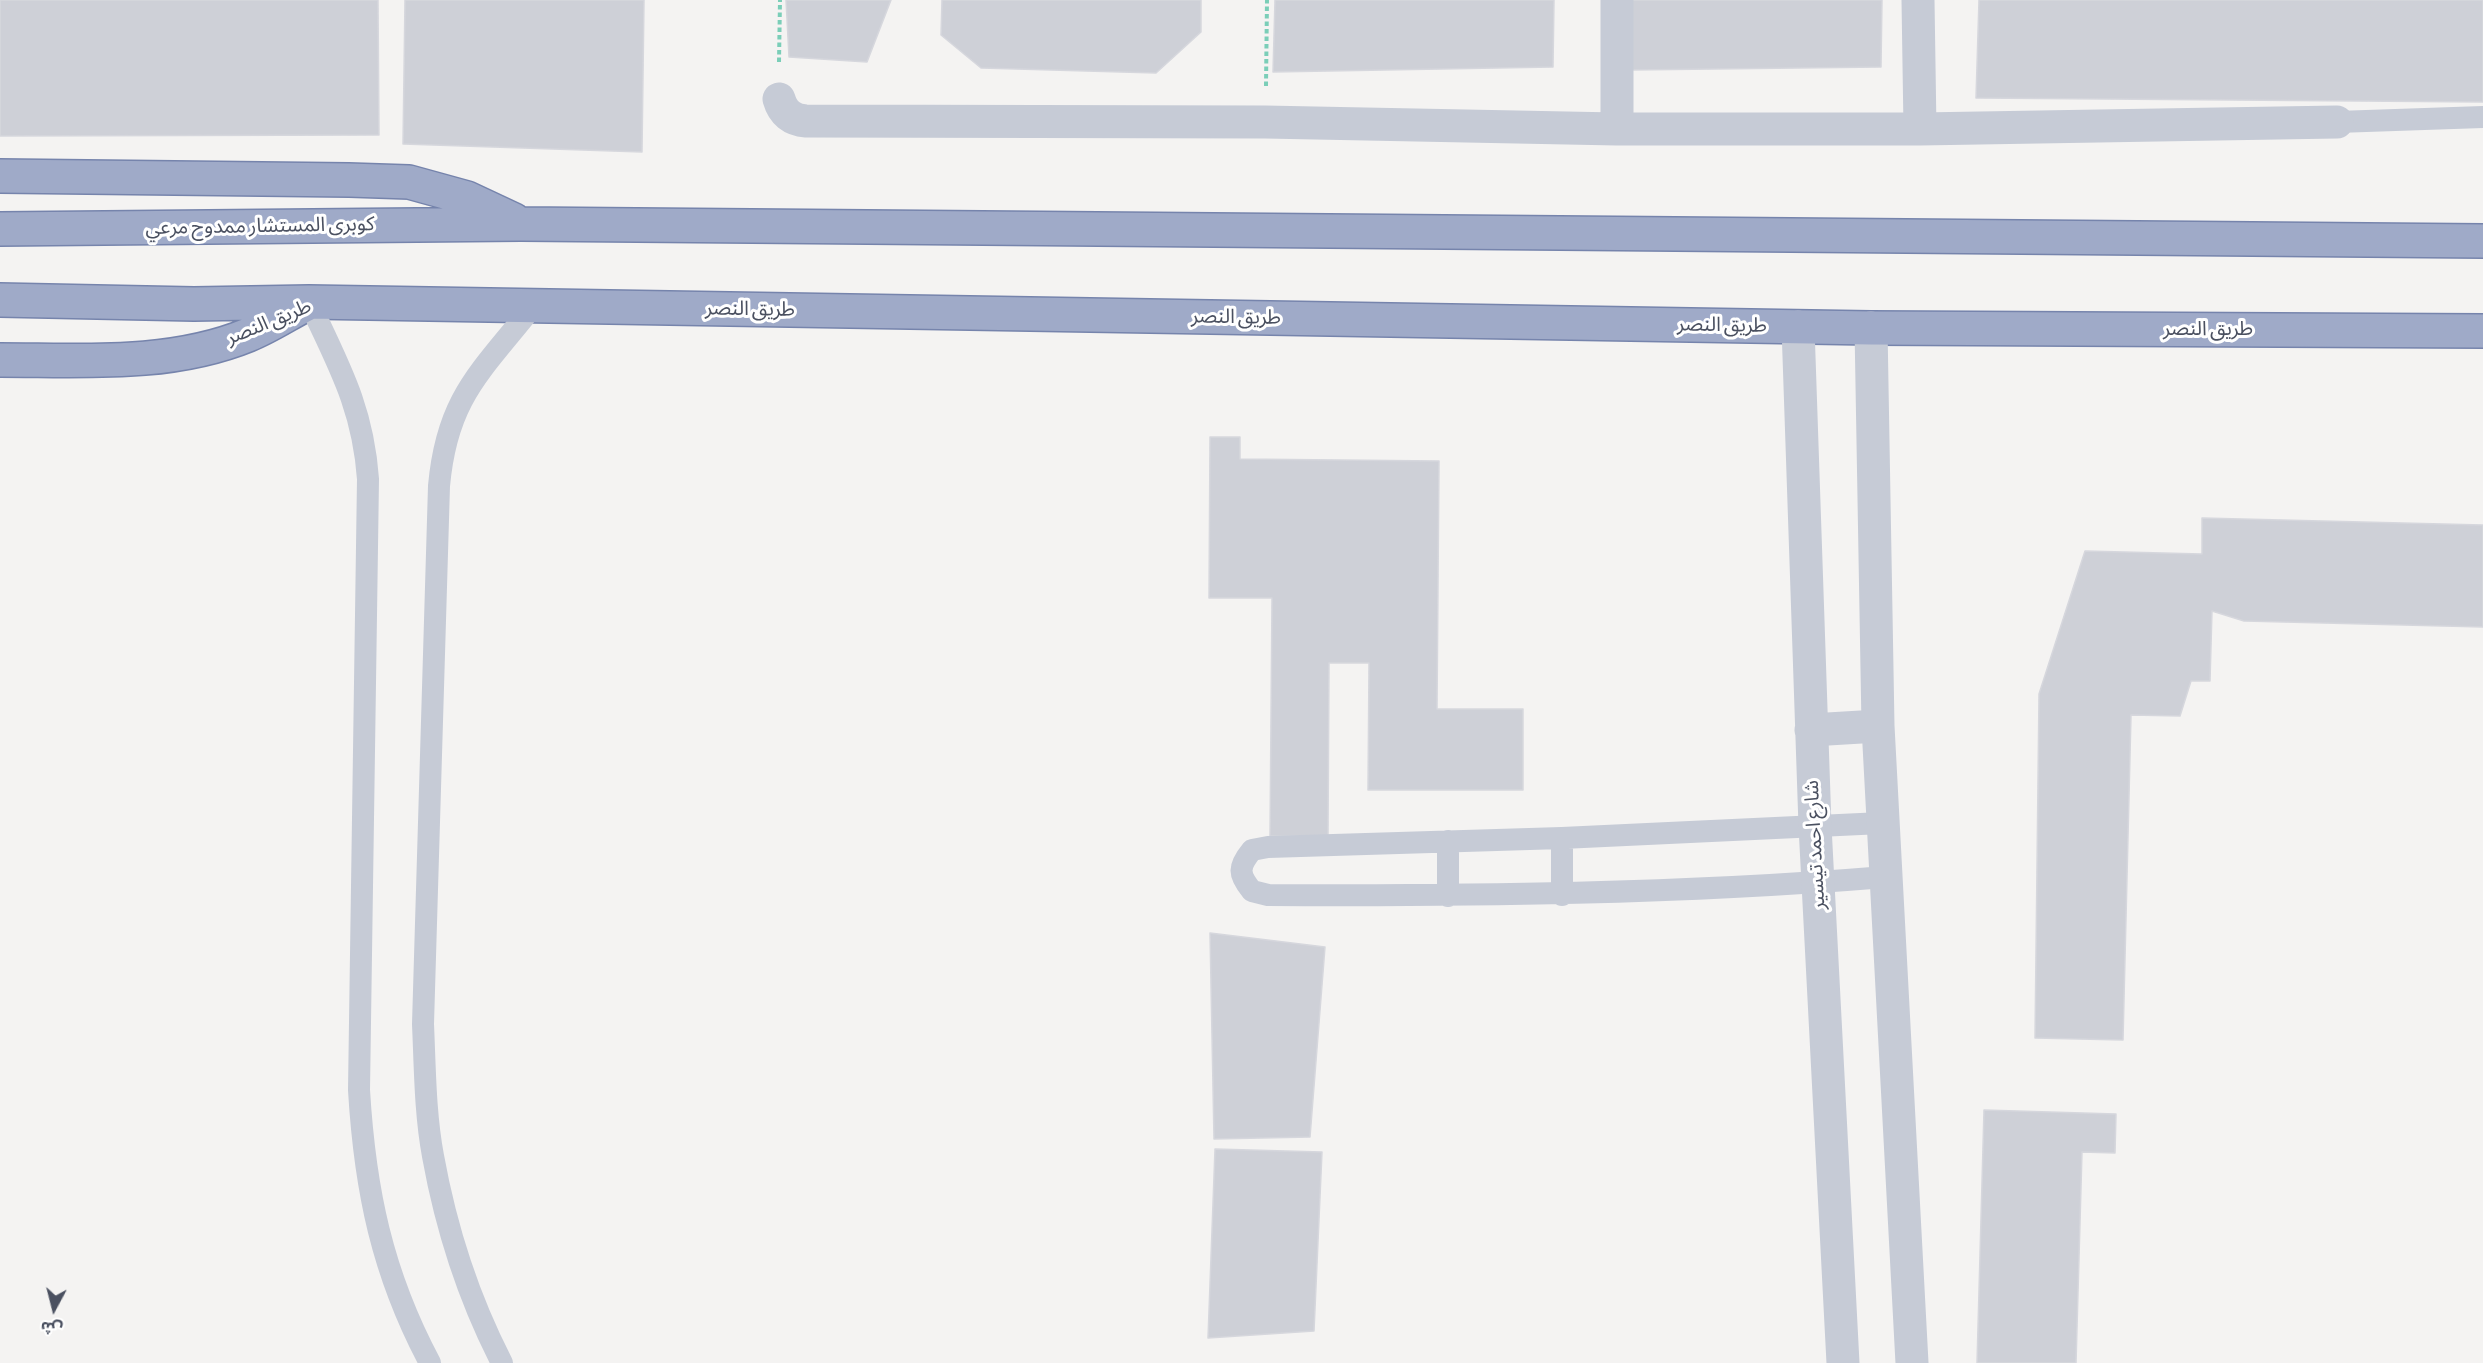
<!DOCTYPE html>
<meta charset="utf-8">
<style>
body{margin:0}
#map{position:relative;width:2483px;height:1363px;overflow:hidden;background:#f4f3f2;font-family:"Sofia Sans Condensed","Noto Sans Arabic",sans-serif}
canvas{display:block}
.north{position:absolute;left:24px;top:1279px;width:60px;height:60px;-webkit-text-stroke:4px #fff;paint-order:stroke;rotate:187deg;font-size:16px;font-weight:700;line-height:24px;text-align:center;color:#4a5060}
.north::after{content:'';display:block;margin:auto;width:21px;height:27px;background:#4a5060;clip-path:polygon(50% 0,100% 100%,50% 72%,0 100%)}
</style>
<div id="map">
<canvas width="2483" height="1363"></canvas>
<div class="north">ش</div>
</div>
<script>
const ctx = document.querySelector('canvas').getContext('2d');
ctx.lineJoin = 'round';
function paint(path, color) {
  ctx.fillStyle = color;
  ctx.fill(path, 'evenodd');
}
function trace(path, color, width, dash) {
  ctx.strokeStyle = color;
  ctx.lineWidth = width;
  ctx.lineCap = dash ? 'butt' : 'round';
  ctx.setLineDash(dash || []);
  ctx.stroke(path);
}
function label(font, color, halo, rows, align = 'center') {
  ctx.font = font + ' "Sofia Sans Condensed","Noto Sans Arabic",sans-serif';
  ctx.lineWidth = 6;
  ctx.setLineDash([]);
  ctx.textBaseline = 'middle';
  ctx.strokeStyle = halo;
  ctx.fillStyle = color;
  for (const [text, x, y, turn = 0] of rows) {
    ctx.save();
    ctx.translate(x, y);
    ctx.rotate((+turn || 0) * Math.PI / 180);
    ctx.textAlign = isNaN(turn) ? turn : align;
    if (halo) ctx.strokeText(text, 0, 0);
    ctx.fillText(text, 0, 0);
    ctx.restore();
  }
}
const building = new Path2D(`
 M0,0H378L379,135L0,136Z
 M405,0H644L642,152L403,144Z
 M786,0H891L867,62L789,57Z
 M942,0H1201V32L1156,73L981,68L941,35Z
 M1275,0H1554L1553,67L1273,72Z
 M1631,0H1882L1881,67L1631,70Z
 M1979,0H2483V102L1976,98Z
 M1210,437H1240V459L1439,461L1437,709H1523V790H1368L1369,663H1329L1328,836H1270L1272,598H1209Z
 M2202,518L2483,525V627L2244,621L2212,611L2210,681H2191L2180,716L2131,715L2123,1040L2035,1038L2039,694L2085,551L2202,554Z
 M1210,933L1325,947L1310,1137L1214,1139Z
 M1984,1110L2116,1114L2115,1153L2082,1152L2076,1363H1977Z
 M1215,1149L1322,1152L1314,1331L1208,1338Z`);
paint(building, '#ced0d7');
trace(building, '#d6d7dd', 1.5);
const trunk = new Path2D(`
 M0,176L349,180L409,182L467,198L514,220
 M0,229L521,224L2483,241
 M0,300L194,304L309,302L1871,328L2483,331
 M0,360C82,360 170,367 248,335C268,327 286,315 305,305`);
trace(trunk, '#7684ac', 36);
trace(new Path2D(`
 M779,62L780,0
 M1266,86L1267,0`), '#7aceb8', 4, [4.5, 3]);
trace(new Path2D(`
 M2337,122L2483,117
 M309,302C339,366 363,408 368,479L359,1090C365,1190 382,1273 430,1363
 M1882,823L1562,838L1268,847L1252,850C1238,867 1238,874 1252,891L1268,895C1474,896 1679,894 1885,877
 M1562,838V895
 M1448,896V841
 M502,1363C469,1299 446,1228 433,1156C425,1113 425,1068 423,1024L439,486C447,397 481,372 533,306`), '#c6cbd6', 22);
trace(new Path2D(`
 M1918,0L1920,129
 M779,99C783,113 792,120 806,121L1265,122L1617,129H1920L2337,122
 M1617,129V0`), '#c6cbd6', 33);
trace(new Path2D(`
 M1798,327L1815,826L1843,1363
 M1871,328L1878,726L1912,1363
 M1811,730L1878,726`), '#c6cbd6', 33);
trace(trunk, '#9faac8', 33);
label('20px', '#4a5060', '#fff', [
 ["كوبرى المستشار ممدوح مرعي",260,227,-1],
 ["طريق النصر",750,310,1],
 ["طريق النصر",1236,318,1],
 ["طريق النصر",269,323,-22],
 ["طريق النصر",1722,326,1],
 ["طريق النصر",2208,330],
 ["شارع احمد تيسير",1816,845,-93]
]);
</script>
